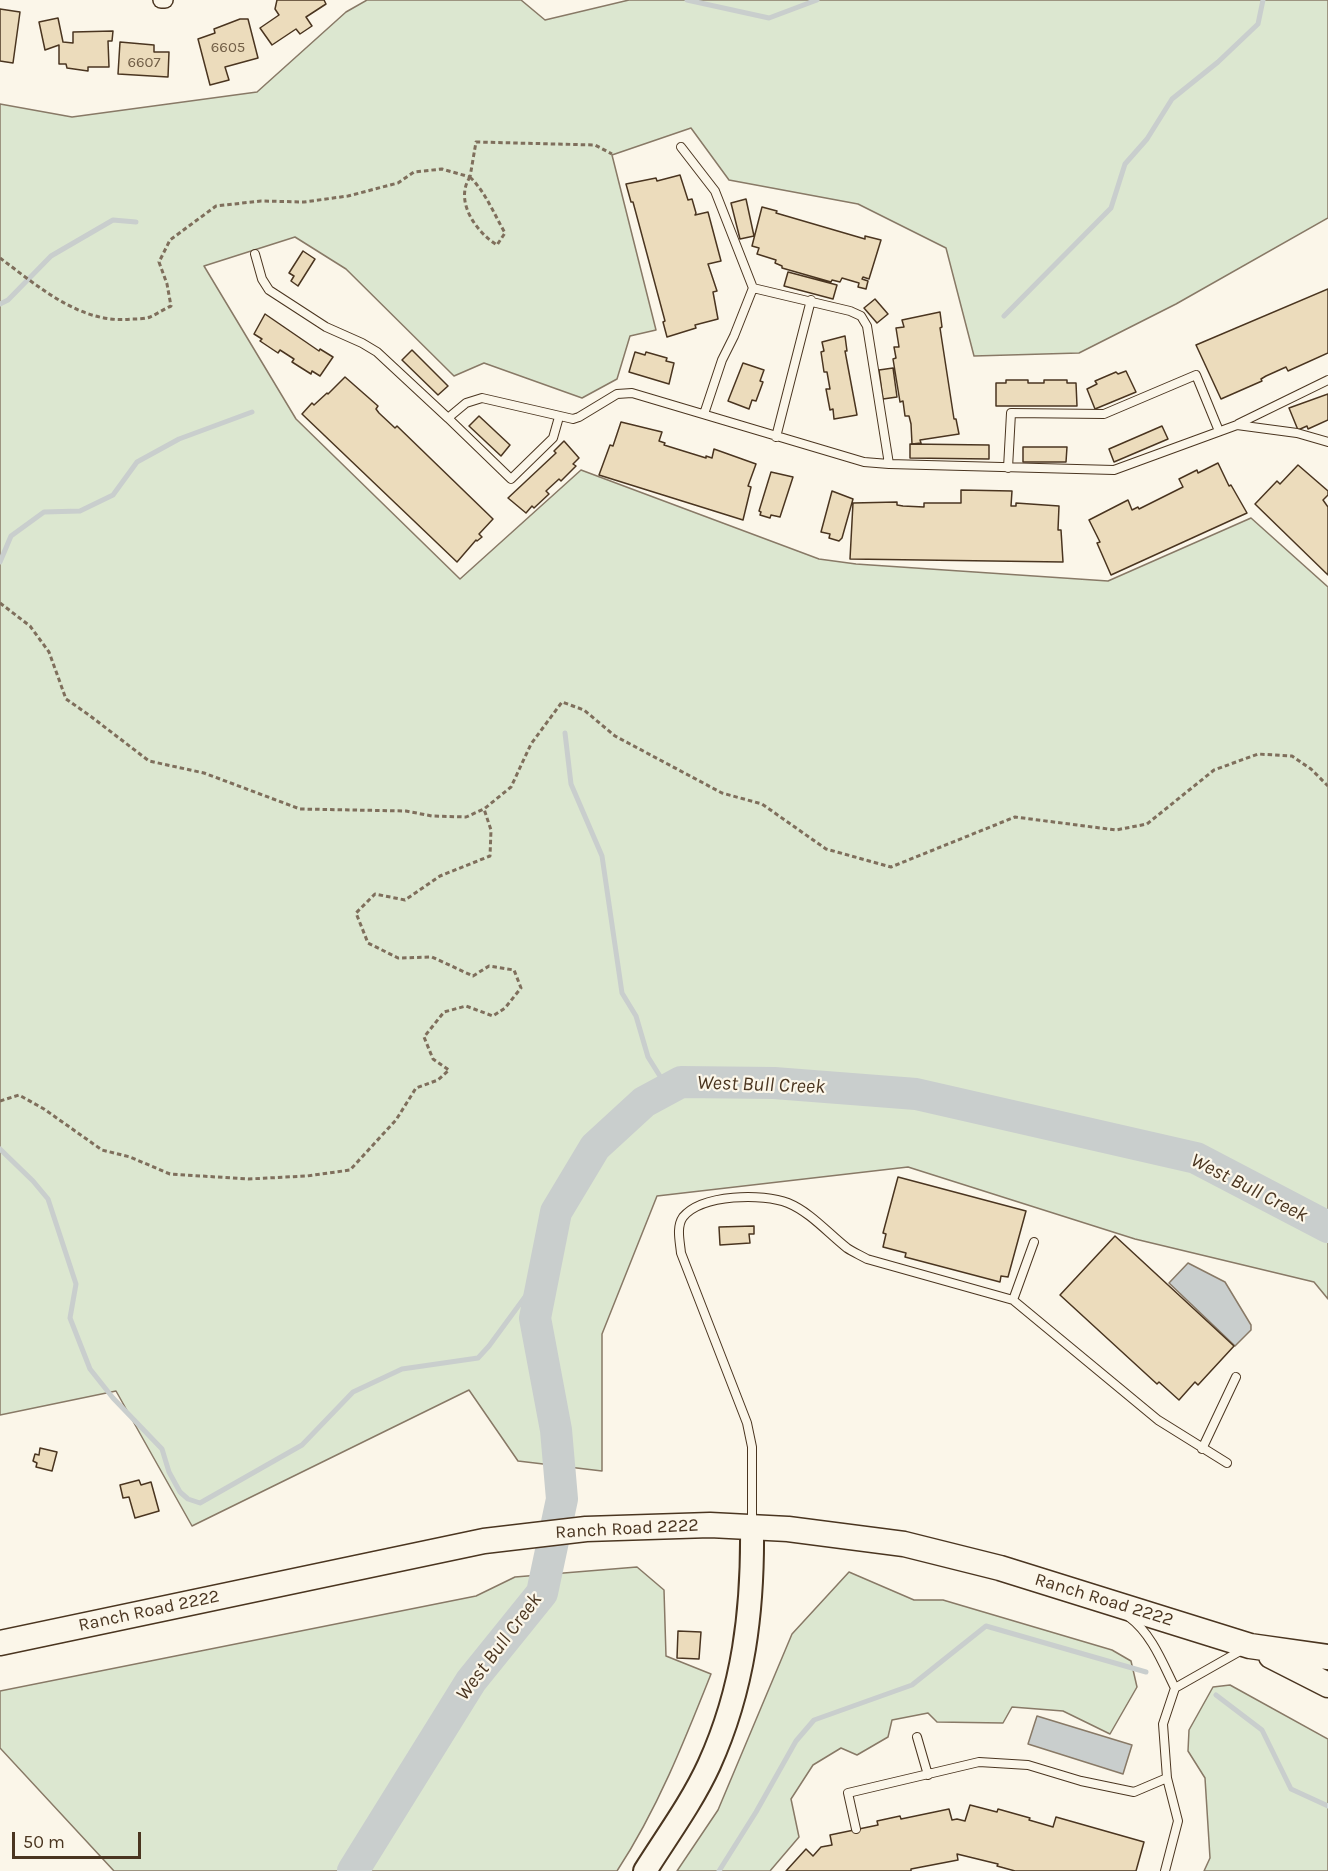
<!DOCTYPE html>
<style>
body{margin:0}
#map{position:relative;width:1328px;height:1871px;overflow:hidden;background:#fbf6e9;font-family:Karla,sans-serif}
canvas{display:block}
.scale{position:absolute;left:12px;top:1832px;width:129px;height:27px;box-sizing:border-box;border:3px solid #4a3520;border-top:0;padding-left:8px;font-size:18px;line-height:21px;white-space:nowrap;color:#4a3520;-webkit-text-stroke:4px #fbf6e9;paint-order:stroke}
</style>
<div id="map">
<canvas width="1328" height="1871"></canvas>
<div class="scale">50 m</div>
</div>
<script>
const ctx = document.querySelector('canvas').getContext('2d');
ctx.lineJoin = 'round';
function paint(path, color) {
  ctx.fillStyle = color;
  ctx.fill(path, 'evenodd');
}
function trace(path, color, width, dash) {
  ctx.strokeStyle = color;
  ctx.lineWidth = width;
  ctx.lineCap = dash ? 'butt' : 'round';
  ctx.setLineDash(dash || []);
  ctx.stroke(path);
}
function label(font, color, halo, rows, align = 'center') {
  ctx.font = font + ' Karla,sans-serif';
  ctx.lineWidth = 4.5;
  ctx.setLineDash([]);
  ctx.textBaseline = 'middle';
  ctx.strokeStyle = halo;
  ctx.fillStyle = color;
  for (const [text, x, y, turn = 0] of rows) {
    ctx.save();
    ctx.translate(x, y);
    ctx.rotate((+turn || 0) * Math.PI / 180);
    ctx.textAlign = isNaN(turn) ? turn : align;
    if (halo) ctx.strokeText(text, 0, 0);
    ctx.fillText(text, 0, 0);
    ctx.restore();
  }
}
const green = new Path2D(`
 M367,0H521L545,20L629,0H1328V218L1176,304L1079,353L974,356L946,248L858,204L729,180L691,128L612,155L656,330L630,336L617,379L582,398L484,363L454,376L346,269L295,237L204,266L296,419L460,579L581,470L819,559L856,564L1108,581L1251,518L1328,587V1299L1314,1282L1135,1239L908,1167L657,1196L602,1334V1471L518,1461L469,1390L192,1526L116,1391L0,1415V104L72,117L257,92L346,12Z
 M637,1567L664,1590L666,1656L711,1674C684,1742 657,1810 617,1871H114L0,1748V1691L476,1596L515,1577Z
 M849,1572L914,1600H943L1112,1650L1131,1661L1137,1687L1110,1734L1063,1711L1012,1707L1003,1723L937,1722L928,1713L892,1720L888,1737L857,1755L841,1748L813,1765L791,1799L799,1837L770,1871H677L718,1810L792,1634Z
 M1230,1685L1328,1739V1871H1204L1210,1858L1205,1778L1188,1751L1189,1730L1213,1687Z`);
paint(green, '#dce7d0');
trace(green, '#887966', 1.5);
const water = new Path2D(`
 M1188,1263L1225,1282L1251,1325V1330L1235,1346L1169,1283Z
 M1037,1716L1132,1745L1123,1774L1028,1744Z`);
paint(water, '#c9cecd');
trace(water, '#887966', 1.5);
trace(new Path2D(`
 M687,0L769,18L817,0
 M0,304L8,300L51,256L113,220L136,222
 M1004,316L1111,208L1125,164L1147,139L1172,99L1218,62L1258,24L1263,0
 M0,562L11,536L44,512L80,511L113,495L137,462L179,439L252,412
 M565,733L571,784L602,856L622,993L636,1016L648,1057L668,1089
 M0,1149L33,1181L48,1199L76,1284L70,1318L90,1369L113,1398L162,1449L169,1472L180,1492L188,1499L200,1503L302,1445L353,1392L402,1369L478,1358L489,1346L544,1271
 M1216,1695L1262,1730L1291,1789L1328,1806
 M719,1871L756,1812L796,1741L814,1720L912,1685L986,1626L1146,1672`), '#c9cecd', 5);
trace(new Path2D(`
 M353,1871L471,1681L542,1593L562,1499L556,1430L535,1318L556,1212L595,1147L644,1102L681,1082L774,1083L916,1094L1196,1158L1328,1227`), '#c9cecd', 32);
const building = new Path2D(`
 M277,0H324L326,4L306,17L312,26L300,34L296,29L272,45L260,28L279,15L275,9Z
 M0,9L20,12L13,63L0,61Z
 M58,18L63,42L73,43V32L113,31L112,41H108L109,67H88V71L67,68L66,64H59V45L45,50L39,22Z
 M240,19H248L258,58L225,67L229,80L210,85L198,39L215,33L214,29Z
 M120,42L154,45V52H169L168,77L118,74Z
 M680,175L688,200L692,199L696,213L695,215L708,212L721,261L708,264L717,291L713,292L718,319L695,325L696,328L667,337L663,322L665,321L633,202H631L626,184L656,178L657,181Z
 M746,199L754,236L740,239L731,203Z
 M762,207L777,211L776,213L865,239V236L881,240L869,279L863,277L862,279L868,281L866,289L858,287L859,283L842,278L840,282L832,280L831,282L782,268V266L775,263L776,260L757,254L759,248L752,246Z
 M303,251L315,259L298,286L291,281L294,276L289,273Z
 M788,272L837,285L833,299L784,286Z
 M1328,289V353L1288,371L1286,367L1266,376L1261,379L1262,381L1221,399L1196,345Z
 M875,299L888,314L877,323L864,308Z
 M940,312L942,327L940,328L954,419H956L959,434L920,440L921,443L912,444L911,424L909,416H905L903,401L900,402L893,359L896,358L894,347H899L896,328L904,327L902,320Z
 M265,314L319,351L320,349L333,357L320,376L312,371L311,374L292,362L294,359L280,350L278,353L260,341L262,339L254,334Z
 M845,336L847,351H845L857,415L834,419L833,409L830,410L826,389H830L827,372H824L821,352L824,351L822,342Z
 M412,350L448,386L438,395L402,360Z
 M635,352L645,355L646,352L667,358L666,361L674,363L669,384L629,372Z
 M743,363L764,370L760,381L763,382L756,401L752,400L749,409L728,401Z
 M893,368L897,397L883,399L879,370Z
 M1126,371L1136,392L1095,409L1087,389L1097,384L1095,381L1116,372L1118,374Z
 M345,377L378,406L376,409L379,413L395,428L397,426L493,519L479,534L482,537L477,541L476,540L457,562L302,414L312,403L314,405L327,393L328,394Z
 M1006,380H1028V383H1044V380H1067V383H1076L1077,406H996V383H1006Z
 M1328,394V420L1308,429L1307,426L1298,430L1289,408Z
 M479,416L510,445L501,456L469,426Z
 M621,422L662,432L659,441L665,443L664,445L706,458V456L712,458L714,449L756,464L748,486L751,487L743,520L599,475L610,445L613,446Z
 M1162,426L1168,439L1114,462L1109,449Z
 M564,441L579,458L573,464L576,466L561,481L559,479L546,491L549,494L534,508L532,506L526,513L508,498L556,453L554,451Z
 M910,444L989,445V459L910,458Z
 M1023,447H1067L1066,462H1023Z
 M1218,463L1229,486L1231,485L1247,513L1111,575L1097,543L1100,542L1089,520L1128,500L1132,510L1138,507L1139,509L1183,487L1179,479L1197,470L1198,473Z
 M1298,465L1328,491V495L1323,500L1328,507V575L1255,504L1277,481L1280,484Z
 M771,472L793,477L780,517L771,515L770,518L760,515L761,512L759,511Z
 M961,490L1012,491L1011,506H1016V503L1059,506L1058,530H1061L1063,562L850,559L853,503L897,502V505L903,506L924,507V503H961Z
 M832,491L853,499L842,538L839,541L829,538L830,534L821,532Z
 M898,1177L1026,1211L1008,1277L1001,1276L1000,1282L905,1257L906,1253L883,1247L886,1234L883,1233Z
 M754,1226V1234H749L750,1243L720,1245L719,1227Z
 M1115,1236L1234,1346L1198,1385L1195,1382L1179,1400L1159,1382L1157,1384L1060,1295Z
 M40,1448L57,1452L52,1471L36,1467L37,1463L33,1461L35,1454L39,1455Z
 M139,1480L141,1485L151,1482L159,1511L135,1518L129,1497L123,1498L120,1485Z
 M678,1631L701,1632L699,1659L677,1658Z
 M970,1805L997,1812L998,1809L1030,1818L1029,1820L1053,1827L1056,1817L1144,1842L1136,1871H1015L997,1866L998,1864L957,1854L958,1860L911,1869V1871H786L806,1849L813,1856L821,1847L832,1845L830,1835L878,1825L877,1821L900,1816L901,1819L949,1809L952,1820L957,1819L965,1821Z`);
paint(building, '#ecdcbc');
trace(building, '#4a3520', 1.5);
const lane = new Path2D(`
 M681,147L715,191L753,288
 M255,254L262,279L269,290L326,327L362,343L377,352L448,418L466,403L482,398L573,419L579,417L617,394L632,393L864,462L889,464L1114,470L1237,425L1297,433L1328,442
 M704,414L722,360L734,336L753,288L850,311L861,316L867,326L889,464
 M448,418L511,479L553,438L559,417
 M1238,424L1328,380
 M776,437L811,300
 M1008,468L1011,413L1104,414L1196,375L1219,431
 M1013,1300L1034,1242
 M1202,1449L1236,1377
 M752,1525V1447L747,1423L681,1253C680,1242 676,1227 683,1217C702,1194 763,1193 788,1203C810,1212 828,1233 847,1248C853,1252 860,1255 867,1259L1013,1300L1158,1420L1227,1463
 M1129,1617C1152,1634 1163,1664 1175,1688
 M917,1737L928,1775
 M856,1829L848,1793L979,1762L1028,1765L1081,1781L1134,1792L1167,1778
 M1165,1871L1178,1821L1167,1778L1163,1724L1175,1688L1242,1650`);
const street = new Path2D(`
 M161,0H165`);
const secondary = new Path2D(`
 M645,1871C667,1836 692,1802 709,1765C744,1688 753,1610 752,1527`);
const primary = new Path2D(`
 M0,1643L484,1541L586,1529L710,1525L788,1529L904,1544L1000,1568L1250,1646L1328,1657
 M1271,1656L1328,1685`);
trace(lane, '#4a3520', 10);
trace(street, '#4a3520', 18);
trace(secondary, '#4a3520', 26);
trace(primary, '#4a3520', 27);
trace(new Path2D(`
 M470,177C486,193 494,214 505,233L497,245C476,232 454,201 470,177Z
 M0,258C38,286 81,325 132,319C138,319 145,319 150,317C157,314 164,309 171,306L167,284L159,262L170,240L216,206L261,201L304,202L348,196L398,183L414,172L442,169L470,177L476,142L595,145L612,154
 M0,603L30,626L49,652L66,699L89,715L149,761L204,773L300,809L406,811L432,816L466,817L484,809L511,787L531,744L562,702L584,710L615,736L722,793L762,804L826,849L891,867L1015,817L1116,830L1147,824L1214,770L1258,754L1292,756L1311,769L1328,786
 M0,1101L19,1095L44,1109L102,1150L130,1157L170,1174L248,1179L307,1176L350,1170L396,1120L416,1088L438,1080L449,1070L433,1059L424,1037L444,1012L466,1006L493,1016L505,1008L521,988L514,970L489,966L473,976L432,957L398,958L368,943L356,913L375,894L405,900L440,876L490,856L491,830L484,809`), '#7f6f5c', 3, [4.5, 3]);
trace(lane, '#fbf6e9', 8);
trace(street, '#fbf6e9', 15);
trace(secondary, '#fbf6e9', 22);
trace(primary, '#fbf6e9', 24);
label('15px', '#725f47', null, [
 ["6605",228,48],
 ["6607",144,63]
]);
label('18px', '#4a3520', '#fbf6e9', [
 ["Ranch Road 2222",627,1529,-3],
 ["Ranch Road 2222",1104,1600,17],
 ["Ranch Road 2222",149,1611,-12]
]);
label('italic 20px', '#4a3520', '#fbf6e9', [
 ["West Bull Creek",761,1085,2],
 ["West Bull Creek",1249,1188,27],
 ["West Bull Creek",499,1647,-53]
]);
</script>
